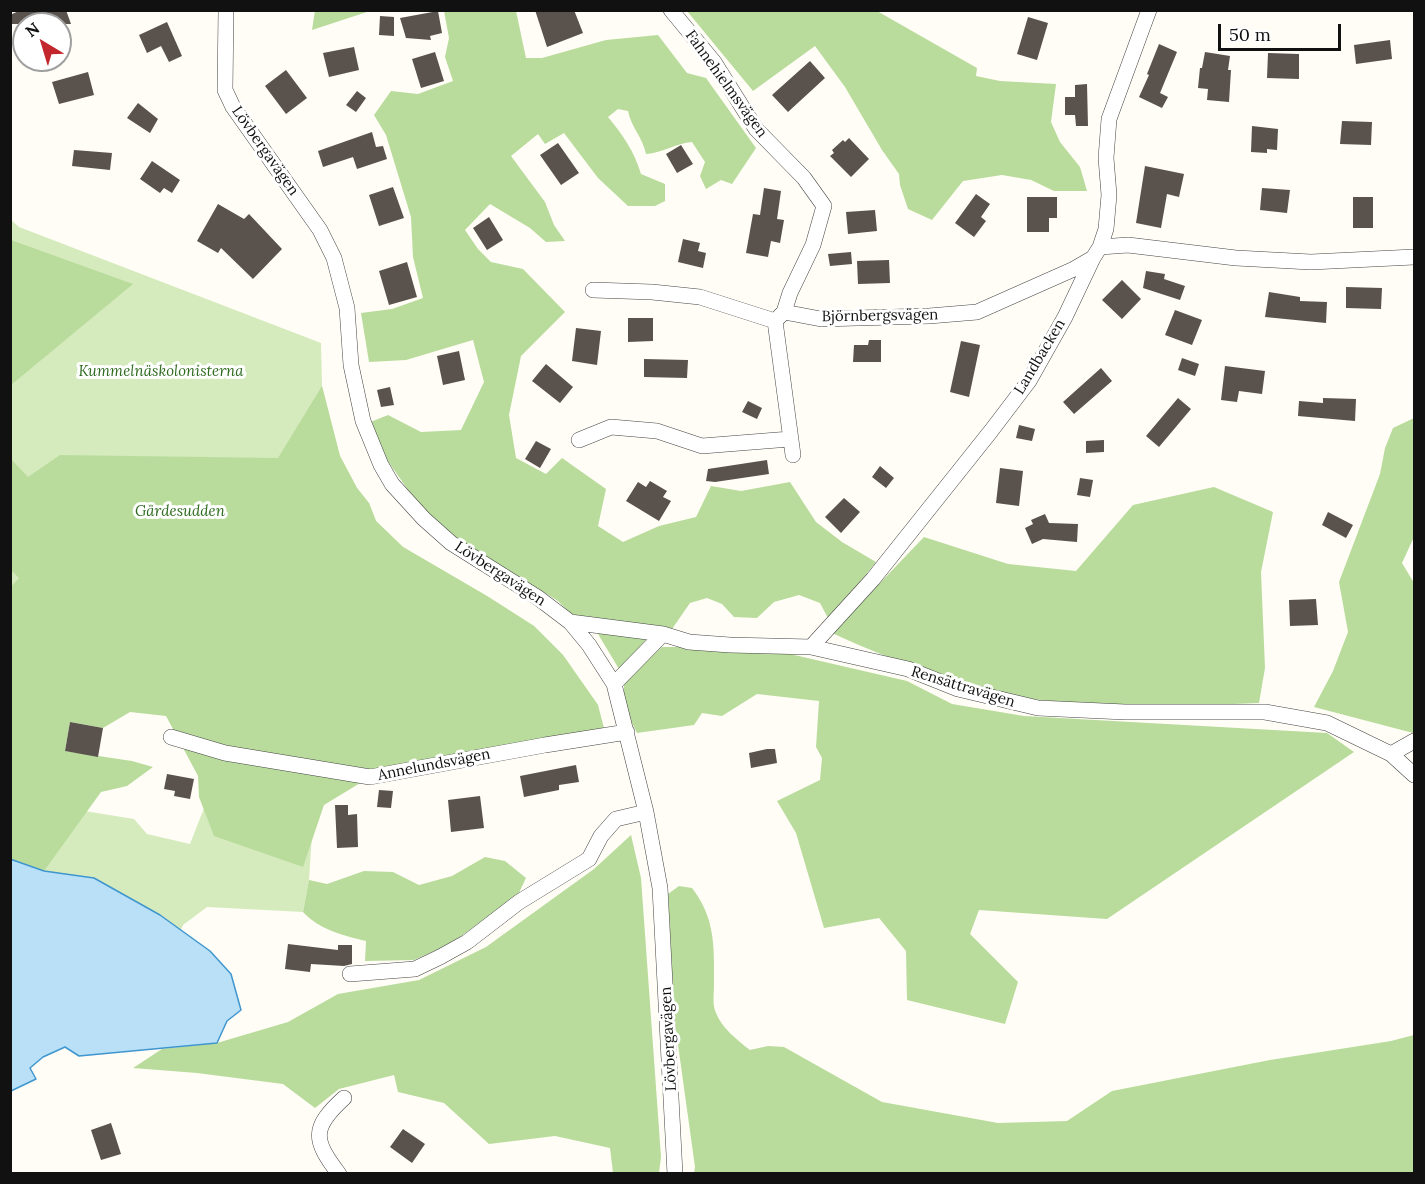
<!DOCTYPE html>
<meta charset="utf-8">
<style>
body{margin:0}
#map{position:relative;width:1425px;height:1184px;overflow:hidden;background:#fffdf5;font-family:Lora,serif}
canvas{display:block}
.frame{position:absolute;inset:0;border:12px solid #111;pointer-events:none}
.north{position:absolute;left:12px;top:12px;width:60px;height:60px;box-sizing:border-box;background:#fff;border:2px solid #a0a0a0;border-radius:50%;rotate:322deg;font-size:16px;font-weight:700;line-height:24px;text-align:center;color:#111}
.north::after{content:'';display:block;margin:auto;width:21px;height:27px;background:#c4262e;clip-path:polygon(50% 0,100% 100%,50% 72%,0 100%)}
.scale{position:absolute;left:1218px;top:24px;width:123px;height:27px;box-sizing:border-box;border:3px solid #111;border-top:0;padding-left:8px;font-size:18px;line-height:21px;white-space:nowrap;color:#111;-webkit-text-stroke:4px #fff;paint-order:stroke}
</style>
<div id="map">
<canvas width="1425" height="1184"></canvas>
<div class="frame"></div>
<div class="north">N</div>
<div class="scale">50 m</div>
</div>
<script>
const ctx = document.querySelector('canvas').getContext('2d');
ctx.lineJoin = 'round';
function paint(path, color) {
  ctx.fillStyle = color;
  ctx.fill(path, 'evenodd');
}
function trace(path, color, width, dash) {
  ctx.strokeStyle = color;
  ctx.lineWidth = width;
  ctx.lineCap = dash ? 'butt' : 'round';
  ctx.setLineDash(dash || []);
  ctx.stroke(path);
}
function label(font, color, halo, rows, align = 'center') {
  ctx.font = font + ' Lora,serif';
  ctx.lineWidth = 6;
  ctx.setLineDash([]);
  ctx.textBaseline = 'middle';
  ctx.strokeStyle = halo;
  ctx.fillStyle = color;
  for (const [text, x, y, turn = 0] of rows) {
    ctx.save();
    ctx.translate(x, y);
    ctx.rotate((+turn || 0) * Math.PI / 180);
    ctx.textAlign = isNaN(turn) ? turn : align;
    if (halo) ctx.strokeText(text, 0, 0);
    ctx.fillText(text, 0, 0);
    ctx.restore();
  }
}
paint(new Path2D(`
 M10,219L19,227L321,343L322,386L340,456L357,488L369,503L376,521L403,547L487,596L534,626L563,655L598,705L234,696L36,710L66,808L134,819L147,834L190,844L224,757L316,774L309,880L303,912L207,907L183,925L177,940L11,971Z`), '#d5ebbd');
paint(new Path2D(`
 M315,10H370V11L312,30Z
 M444,11H516L526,58H542L606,40L658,35L687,73L706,78L756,148L732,184L721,180L706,189L700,176L705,162L692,142C676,143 663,153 646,154C643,138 631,127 628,111L618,109L608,117C623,135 634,151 641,174L665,184V201L655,206H628L598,178L564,133L545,144L538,134L511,156L545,202L554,225L565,241L546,242L530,228L490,204L465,230L478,249L491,262L523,269L565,312L521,356L509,415L516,458L546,474L562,458L606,489L598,526L623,542L659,526L696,517L711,486L741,491L790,482L816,522L842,542L876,562L829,620L820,603L799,595L774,602L757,618L734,617L722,604L707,598L690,603L672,629L572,615L558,601L444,531L413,497L385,457L368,423L388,415L421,432L461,430L484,382L473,340L406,360L369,362L361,313L392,309L423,298L413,257L411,217L386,135L374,115L391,91L418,94L453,81L445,57L449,38Z
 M687,11H877L977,68L976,76L1000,81L1056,84L1051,122L1060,142L1080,167L1087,191H1054L1031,180L1002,175L963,181L932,220L908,209L900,185L899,174L882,150L845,87L815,46L753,91Z
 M11,240L133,284L11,385L10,240Z
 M322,386L340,456L357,488L369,503L376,521L403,547L487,596L534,626L563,655L598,705L605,732L370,777L324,805L303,867L214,836L199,797L198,776L166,716L130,712L103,728L70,722L65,751L132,761L153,767L127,786L101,792L44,871L11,859L10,588L19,578L11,570L10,458L28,477L60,455L278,458Z
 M1414,418V537L1402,563L1414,583V732L1413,733L1314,707L1333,671L1348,632L1339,582L1380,474L1385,448L1393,428Z
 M1214,487L1273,512L1261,572L1265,668L1259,703C1187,706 1112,708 1040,700C971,692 896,662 832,633L924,537L1008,564L1076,571L1133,505Z
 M595,629L648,637L628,662L619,669Z
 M662,647H694L790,654L907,681L952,704L1024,716L1327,733L1354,752L1107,919L979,910L970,934L1018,982L1005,1024L907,1000L906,951L879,918L824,928L796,833L777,801L820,780L822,758L816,747L819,701L757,694L722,716L702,713L694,725L637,733L624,707V683Z
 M631,835L641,878L661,1157L659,1173H613L610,1148L555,1136L489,1144L444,1103L398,1092L394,1075L339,1089L315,1108L283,1084L197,1073L133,1068L162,1049L217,1043L288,1022L338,994L419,980L486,947L594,869Z
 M485,857L505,861L526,878L518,895L450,944L414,960L365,961L366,941C342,935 320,930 303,912L309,880L327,884L364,871L393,872L419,885L452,876Z
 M679,886L692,888C716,919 714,948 714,985C714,993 712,1005 716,1013C722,1028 737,1040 750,1050L768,1046L784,1047L882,1102L998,1123L1067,1121L1112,1091L1270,1060L1391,1041L1414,1035V1173H694L695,1167L674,1016L668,894Z`), '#b9dc9c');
const water = new Path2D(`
 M10,859L44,871L94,878L160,915L210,951L231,974L241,1010L227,1021L217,1043L79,1056L65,1047L43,1057L30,1068L36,1079L11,1091Z`);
paint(water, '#b9e0f7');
trace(water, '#3f96cf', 1.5);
paint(new Path2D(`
 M21,10H66L71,24H10V15Z
 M535,10H574L583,33L547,47Z
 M438,11L442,33L430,36L431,40L406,38L400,18Z
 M380,16L394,17V36L379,35Z
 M1028,17L1048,23L1037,60L1017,54Z
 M167,22L182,56L169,62L161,46L147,53L139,35Z
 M1390,40L1392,59L1356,64L1354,45Z
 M1159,44L1177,52L1160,93L1168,97L1162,108L1139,97L1149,75L1147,74Z
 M354,47L359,70L329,77L323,53Z
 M435,52L444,81L421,88L412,59Z
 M1205,52L1230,56L1228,70H1231L1229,102L1207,100L1208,89L1198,88L1200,68H1202Z
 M1268,53L1299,54V79L1267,78Z
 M810,61L825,78L788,112L772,95Z
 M286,70L307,98L286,114L265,86Z
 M88,72L94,95L59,104L52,82Z
 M1087,84L1088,126H1076L1075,115H1065V97H1075V85Z
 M357,91L366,98L356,112L346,105Z
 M138,103L158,119L150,133L127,118Z
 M1342,121L1372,122L1371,145L1340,144Z
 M1252,126L1278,129L1277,150L1267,149V153L1251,152Z
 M372,132L376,147L383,146L387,159L357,169L353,157L323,167L318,151Z
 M849,138L869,159L851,177L830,156L834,153L832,150L843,140L845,142Z
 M558,143L579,173L561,185L540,155Z
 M681,145L693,164L677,173L666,154Z
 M74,150L112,153L110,170L72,166Z
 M152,161L180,180L172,193L164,188L160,193L140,179Z
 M1145,166L1184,174L1179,197L1167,194L1161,228L1136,223Z
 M393,187L404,218L379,226L369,195Z
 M764,188L781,191L777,219L784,220L780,243L771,241L768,257L746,253L753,214L760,215Z
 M1262,188L1290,190L1287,213L1260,210Z
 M976,194L990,204L981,217L986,221L974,237L955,223Z
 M1027,197H1057V218H1049V232H1027Z
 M1353,197H1373V228H1353Z
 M218,204L244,219L249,214L282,249L253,279L221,248L218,253L197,241Z
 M875,210L877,231L848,234L846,212Z
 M489,217L503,240L487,250L473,228Z
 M683,239L700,243L698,251L706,253L703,268L678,262Z
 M851,252L852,264L830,266L828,254Z
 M889,260L890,283L858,284L857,261Z
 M407,262L417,297L389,305L379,271Z
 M1146,271L1165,274L1164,279L1185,286L1180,300L1143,288Z
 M1122,280L1141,299L1122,319L1102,300Z
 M1346,287L1382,288L1381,309L1346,308Z
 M1269,292L1300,297V301L1327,302L1326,323L1265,317Z
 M1175,310L1202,320L1192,345L1165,335Z
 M628,318H653V341L628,342Z
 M576,328L601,331L597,365L572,361Z
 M869,340H881V362H853L854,345H868Z
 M961,341L980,345L969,397L950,392Z
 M459,351L465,380L443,385L437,356Z
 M1182,358L1199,364L1195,376L1178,370Z
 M644,359L688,360L687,378L644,377Z
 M546,364L573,387L560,403L532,381Z
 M1225,366L1265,371L1262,394L1239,391L1237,402L1221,400Z
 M1101,368L1112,381L1074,414L1063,402Z
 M390,387L394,405L381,407L377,390Z
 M1178,398L1191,409L1159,447L1146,436Z
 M1323,398L1356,399L1355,421L1298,416L1299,401L1323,403Z
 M748,401L762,408L757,419L742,412Z
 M1019,425L1035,429L1032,441L1016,438Z
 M1104,440V452L1086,453V441Z
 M536,441L551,449L540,468L525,459Z
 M767,460L769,474L715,482L706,481L708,469Z
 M880,466L894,478L886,488L872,477Z
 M1000,468L1023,471L1019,506L996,503Z
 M1080,478L1093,480L1090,497L1077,495Z
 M650,481L667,491L663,497L671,501L659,521L626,501L638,482L646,487Z
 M844,498L860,512L841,533L825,517Z
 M1328,512L1353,525L1346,538L1322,525Z
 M1045,514L1049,523L1078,524L1077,542L1043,539L1032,544L1025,528L1033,524L1031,520Z
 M1316,599L1318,625L1290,626L1289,600Z
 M70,722L103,728L98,757L65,751Z
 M767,749H775L777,763L751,768L749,753Z
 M576,765L579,782L559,785V790L524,797L520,776Z
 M167,774L194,779L190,799L174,796L175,791L164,789Z
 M379,790L393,791L391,808L377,807Z
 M480,796L484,828L451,832L448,800Z
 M335,805H348V815L357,814L358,847L337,848Z
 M288,944L338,950V945H352V964L344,966L311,964L310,972L285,969Z
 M111,1123L121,1154L101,1160L91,1130Z
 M403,1129L425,1144L412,1163L390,1147Z`), '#5a524d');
const minor = new Path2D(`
 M226,10L225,90L233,107L320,230L334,258L347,308L351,365L363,421L381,465L392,484L424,519L451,543L537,597L570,622L589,645L614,684L646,812L660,888L675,1174
 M1100,247L1128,245L1236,258L1311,262L1414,257
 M593,290L652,292L700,297L775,321L784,312L790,293L813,245L824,206L804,178L756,129L714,62L671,10
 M784,312L821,319L929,316L977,312L1074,269L1093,258
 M775,321L793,455
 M579,440L611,427L657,431L702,446L790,439
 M570,622L663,634L689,642L730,645L811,647L908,669L958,689L1038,708L1125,712H1265L1327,723L1391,754L1414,775
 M811,647L873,579L991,431L1029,381L1065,317L1093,258L1100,247L1106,229L1109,195L1106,158L1109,119L1149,10
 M614,684L663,634
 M171,737L225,753L370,777L545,745L627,732
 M1391,754L1414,741
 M350,974L415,969L440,957L467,942L519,902L589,859L601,836L616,819L646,812
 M339,1174C313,1140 311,1128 344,1098`);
trace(minor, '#444', 16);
trace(minor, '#fff', 15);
label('15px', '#111', '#fff', [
 ["Fahnehielmsvägen",726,84,54],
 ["Lövbergavägen",265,151,55],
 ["Björnbergsvägen",880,316,-1],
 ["Landbacken",1040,357,-59],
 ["Lövbergavägen",500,574,33],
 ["Rensättravägen",963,687,17],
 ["Annelundsvägen",434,765,-11],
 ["Lövbergavägen",669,1039,-93]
]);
label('italic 15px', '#2f6b1f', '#fff', [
 ["Kummelnäskolonisterna",161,372],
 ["Gärdesudden",180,512]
]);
</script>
